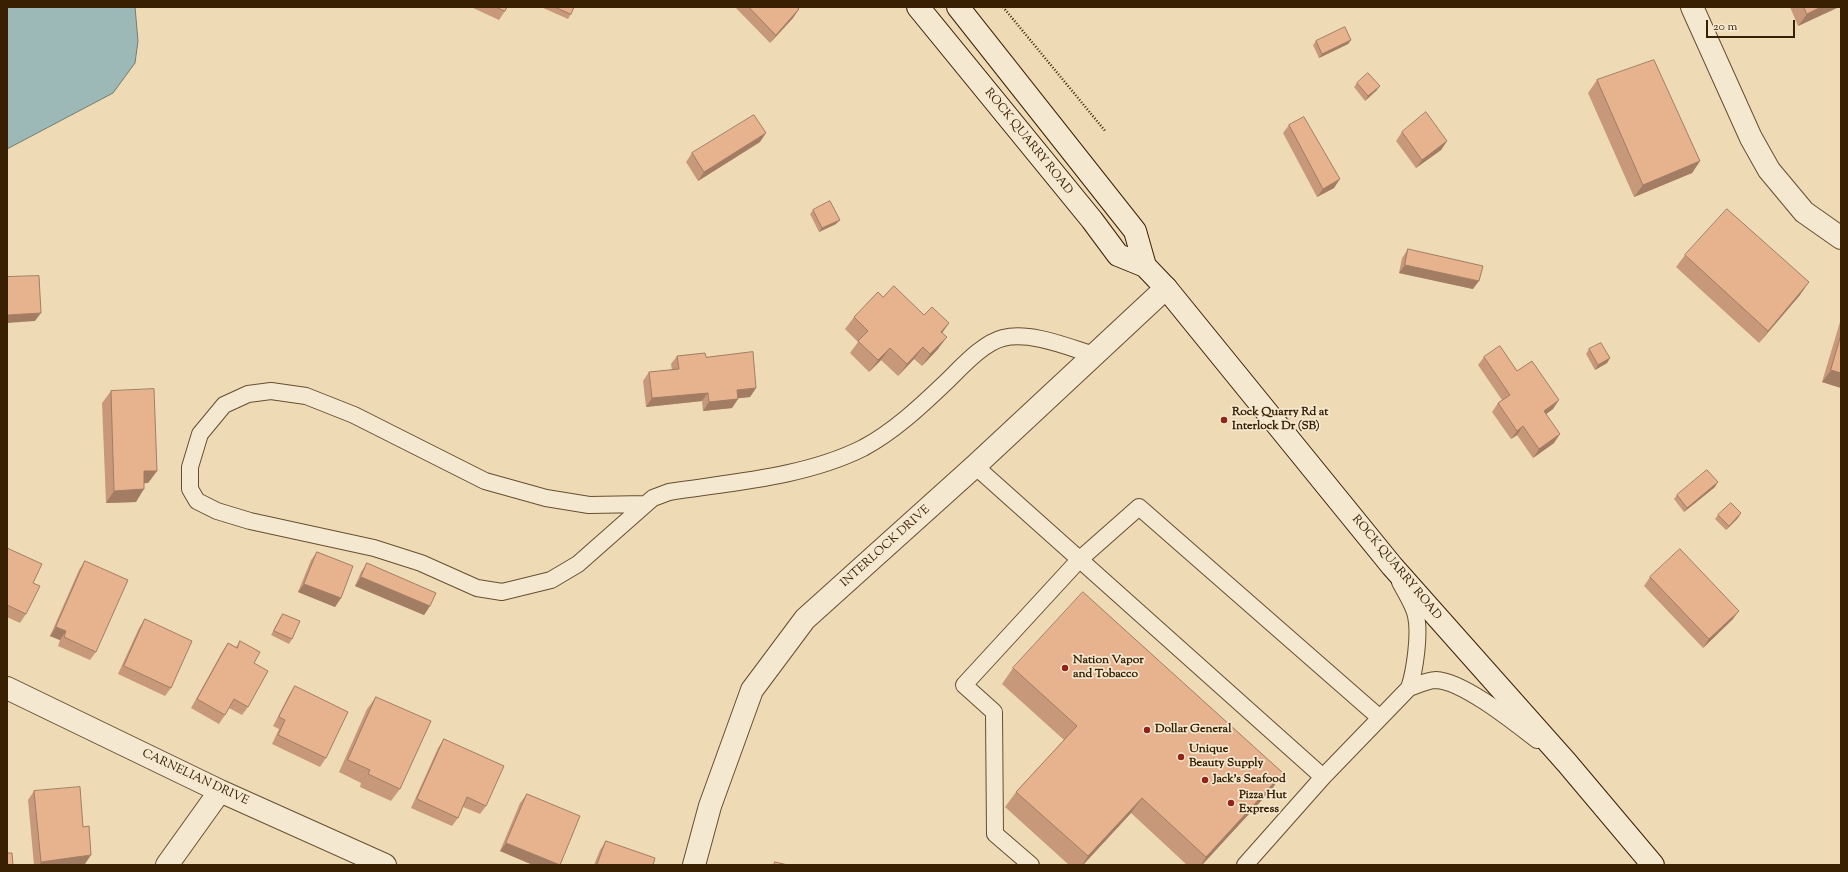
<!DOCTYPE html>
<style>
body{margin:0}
#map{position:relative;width:1848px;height:872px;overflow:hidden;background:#eedbb6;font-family:"Sorts Mill Goudy",serif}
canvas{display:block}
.frame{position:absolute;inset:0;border:8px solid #392003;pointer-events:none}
.scale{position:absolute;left:1706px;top:20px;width:89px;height:18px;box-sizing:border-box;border:2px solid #392003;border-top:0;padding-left:5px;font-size:12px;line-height:14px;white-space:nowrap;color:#392003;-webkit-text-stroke:3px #f4e8d0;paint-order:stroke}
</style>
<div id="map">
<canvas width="1848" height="872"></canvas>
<div class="frame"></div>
<div class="scale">20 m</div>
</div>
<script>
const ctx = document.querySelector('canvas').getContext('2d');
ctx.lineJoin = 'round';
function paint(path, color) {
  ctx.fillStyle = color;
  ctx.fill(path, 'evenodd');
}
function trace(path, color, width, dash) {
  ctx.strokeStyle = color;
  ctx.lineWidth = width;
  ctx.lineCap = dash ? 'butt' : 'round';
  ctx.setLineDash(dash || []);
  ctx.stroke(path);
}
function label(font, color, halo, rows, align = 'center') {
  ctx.font = font + ' "Sorts Mill Goudy",serif';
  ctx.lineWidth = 3.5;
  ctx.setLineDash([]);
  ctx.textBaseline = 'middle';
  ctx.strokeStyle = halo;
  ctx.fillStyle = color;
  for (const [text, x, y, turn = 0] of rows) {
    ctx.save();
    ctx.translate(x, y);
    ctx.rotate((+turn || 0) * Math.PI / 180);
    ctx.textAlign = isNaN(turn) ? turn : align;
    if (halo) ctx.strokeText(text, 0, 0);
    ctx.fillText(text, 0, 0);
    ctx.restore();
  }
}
const water = new Path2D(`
 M7,7H135L138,41L135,63L113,93L7,149Z`);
paint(water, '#9cb9b7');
trace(water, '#747c6f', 1);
const lane = new Path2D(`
 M975,466L1323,777L1409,688C1415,671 1420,633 1416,616C1414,605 1405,592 1400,582
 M646,504L589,505L546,498L485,481L354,415L306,396L271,391L248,394L224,405L200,434L190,467V489L197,501L217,511L250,521L374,548L421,563L477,588L502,592L551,580L578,564L646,504L653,498L669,492C733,482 805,477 863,448C893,432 920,407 944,384C959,370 982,343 1003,338C1030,331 1068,347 1094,355
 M1409,688C1417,685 1428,680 1436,680C1463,681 1515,723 1537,740
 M1031,865L995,834L994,712L964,685L1079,560L1139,507L1380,718
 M1245,865L1323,777`);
const street = new Path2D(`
 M1692,7L1751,138L1769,170L1804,212L1841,238
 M7,688L220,791L385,865
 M167,865L220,791
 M694,865L710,806L752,690L805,619L975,466L1166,288`);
const secondary = new Path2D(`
 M918,7L1092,220L1118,255L1145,266L1166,288L1392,566L1567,763L1653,865
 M958,7L1135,231L1145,266`);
trace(lane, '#664f30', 18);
trace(street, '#664f30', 24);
trace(secondary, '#392003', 24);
trace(new Path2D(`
 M1003,7L1106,132`), '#392003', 2.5, [1, 2]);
trace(lane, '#f4e8d0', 16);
trace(street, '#f4e8d0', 22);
trace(secondary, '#f4e8d0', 22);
paint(new Path2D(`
 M471,7H507L505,11L499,20Z
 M541,7H574L571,14L568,19Z
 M735,7H797L799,9L793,18L770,43Z
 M1790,7H1839L1798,26Z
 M1351,40L1348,44L1319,58L1313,45L1316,41Z
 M1597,80L1700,161L1692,173L1634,197L1588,93Z
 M1357,83L1377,90L1365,101L1354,87Z
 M1289,125L1334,188L1317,197L1283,133Z
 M1402,132L1447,141L1441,150L1416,168L1396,141Z
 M760,142L698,181L686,162L692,153Z
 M813,210L836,224L819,232L810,214Z
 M1408,249L1473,289L1399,273L1402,258Z
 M1685,255L1800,295L1759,343L1676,267Z
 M883,297L924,315L949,323L942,333L938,349L922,366L914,359L898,376L881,360L869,372L850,353L858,342L845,329L854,317Z
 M1841,320V388L1822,382L1840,322Z
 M1589,349L1610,358L1607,363L1595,370L1586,354Z
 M677,356L706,357L756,388L750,397L738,398V399L732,408L703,411L702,401L646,407L643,381L649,372L672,370L671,364Z
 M1484,357L1517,371L1553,409L1546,414L1554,443L1533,458L1517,435L1511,439L1492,412L1498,403L1502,400L1478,365Z
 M111,391L157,471L148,483H144L136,502L106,503L102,403Z
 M1715,487L1684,512L1674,499L1677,495Z
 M1718,515L1738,518L1726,530L1715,519Z
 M7,548L33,583L26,614L20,623L7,617Z
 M317,552L341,598L335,607L298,592L311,560Z
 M85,561L96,652L90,660L58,646L60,640L50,636L79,570Z
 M367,563L430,606L424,615L355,586L361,572Z
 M1650,577L1733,619L1703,648L1644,586Z
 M283,614L292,639L289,644L271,635L280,618Z
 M145,619L171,688L165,696L118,674L139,628Z
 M240,641L254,663L248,707L242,715L229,708L225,715L219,724L191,708L222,652L228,643L236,647Z
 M1013,668L1272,789L1202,865H1187L1131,813L1083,865H1069L1005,807L1016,792L1064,740L1002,684Z
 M295,686L326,758L320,767L272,744L279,729L273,726L289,695Z
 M376,697L400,789L391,801L360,787L361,783L339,772L367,709Z
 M444,739L486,806L480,814L463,807L458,818L452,826L411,808L438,748Z
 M34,791L85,864L76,865H34L28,800Z
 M527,794L560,865H533L500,851L520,803Z
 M606,841L653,865H594L600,850Z`), '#c7997a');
paint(new Path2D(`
 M1821,7H1839L1798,26L1807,14Z
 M799,9L793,18L770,43L776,35Z
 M1351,40L1348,44L1319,58L1322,54Z
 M1380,86L1377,90L1365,101L1368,96Z
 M766,133L760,142L698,181L704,172Z
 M1447,141L1441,150L1416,168L1422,160Z
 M1700,161L1692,173L1634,197L1643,185Z
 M1340,179L1334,188L1317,197L1323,189Z
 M840,220L836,224L819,232L822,228Z
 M1405,265L1479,281L1473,289L1399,273Z
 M1809,282L1800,295L1759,343L1768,331Z
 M41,313L35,321L7,323V315Z
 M949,323L940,336L941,332Z
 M947,337L938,349L922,366L930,354Z
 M923,347L914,359L898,376L907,364Z
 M890,348L881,360L869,372L878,360Z
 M1610,358L1607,363L1595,370L1598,365Z
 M1831,370L1841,373V388L1822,382Z
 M756,388L750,397L731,399L737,390Z
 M708,393L702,401L646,407L652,398Z
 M738,399L732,408L703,411L709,402Z
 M1559,400L1553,409L1538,420L1544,411Z
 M1523,426L1517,435L1511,439L1517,431Z
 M1560,434L1554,443L1533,458L1539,449Z
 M144,471H157L148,483L135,484Z
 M1718,482L1715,487L1684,512L1687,508Z
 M144,489L136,502L106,503L114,491Z
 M1741,513L1738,518L1726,530L1729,526Z
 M361,577L430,606L424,615L355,586Z
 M304,584L341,598L335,607L298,592Z
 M1739,611L1733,619L1703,648L1709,639Z
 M56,627L66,631L60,640L50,636Z
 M1283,773L1272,789L1202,865H1201L1206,857Z
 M1142,798L1131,813L1083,865H1082L1088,856Z
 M506,843L560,865H533L500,851Z
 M91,855L85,864L76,865H39L41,862Z`), '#a27d63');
const building = new Path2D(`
 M496,7H507L505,11Z
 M555,7H574L571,14Z
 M749,7H797L799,9L776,35Z
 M1804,7H1821L1807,14Z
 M1345,27L1351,40L1322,54L1316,41Z
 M1654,60L1700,161L1643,185L1597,80Z
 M1368,73L1380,86L1368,96L1357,83Z
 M1426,112L1447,141L1422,160L1402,132Z
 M754,115L766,133L704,172L692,153Z
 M1304,117L1340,179L1323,189L1289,125Z
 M830,201L840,220L822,228L813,210Z
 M1727,209L1809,282L1768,331L1685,255Z
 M1408,249L1483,266L1479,281L1405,265Z
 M39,276L41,313L7,315V277Z
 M894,286L924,315L932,307L949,323L941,332L947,337L930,354L923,347L907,364L890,348L878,360L858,341L868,331L854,317L878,292L883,297Z
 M1841,335V373L1831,370Z
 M1601,343L1610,358L1598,365L1589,349Z
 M1500,346L1517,371L1532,361L1559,400L1544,411L1560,434L1539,449L1523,426L1517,431L1498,403L1510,395L1484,357Z
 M753,352L756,388L737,390L738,399L709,402L708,393L652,398L649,372L679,369L677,356L705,353L706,357Z
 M154,389L157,471H144V489L114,491L111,391Z
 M1707,470L1718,482L1687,508L1677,495Z
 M1731,503L1741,513L1729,526L1718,515Z
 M7,548L42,564L33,583L40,586L26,614L7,605Z
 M1680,549L1739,611L1709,639L1650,577Z
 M317,552L353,566L341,598L304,584Z
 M85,561L128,580L96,652L64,637L66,631L56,627Z
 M367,563L436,593L430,606L361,577Z
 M1083,592L1283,773L1206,857L1142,798L1088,856L1016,792L1077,726L1013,668Z
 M283,614L300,621L292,639L274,631Z
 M145,619L192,641L171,688L124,666Z
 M240,641L260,652L254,663L268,671L248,707L234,699L225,715L197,699L228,643L237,648Z
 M295,686L348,712L326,758L278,735L285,720L279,717Z
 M376,697L431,721L400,789L368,774L370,770L348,760Z
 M444,739L504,766L486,806L467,797L458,818L417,799Z
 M80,787L83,827L89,826L91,855L41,862L34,791Z
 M527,794L580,816L560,865L506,843Z
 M606,841L655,858L653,865H597Z
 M7,853H12L13,865H7Z
 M775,862L788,865H774Z`);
paint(building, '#e7b28e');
trace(building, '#a27d63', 1);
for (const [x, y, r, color] of [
 [1224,420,4,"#8f2418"],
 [1065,668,4,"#8f2418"],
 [1147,730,4,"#8f2418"],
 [1181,757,4,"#8f2418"],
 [1205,780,4,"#8f2418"],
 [1231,803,4,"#8f2418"]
]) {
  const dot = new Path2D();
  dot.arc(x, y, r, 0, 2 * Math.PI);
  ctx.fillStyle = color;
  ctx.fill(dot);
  trace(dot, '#f4e8d0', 1.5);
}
label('12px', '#392003', '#f4e8d0', [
 ["ROCK QUARRY ROAD",1028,142,51],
 ["INTERLOCK DRIVE",886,547,-42],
 ["ROCK QUARRY ROAD",1396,568,50],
 ["CARNELIAN DRIVE",195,778,25]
]);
label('bold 12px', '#392003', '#f4e8d0', [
 ["Rock Quarry Rd at",1232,413],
 ["Interlock Dr (SB)",1232,427],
 ["Nation Vapor",1073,661],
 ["and Tobacco",1073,675],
 ["Dollar General",1155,730],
 ["Unique",1189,750],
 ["Beauty Supply",1189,764],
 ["Jack's Seafood",1213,780],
 ["Pizza Hut",1239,796],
 ["Express",1239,810]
], 'left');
</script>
